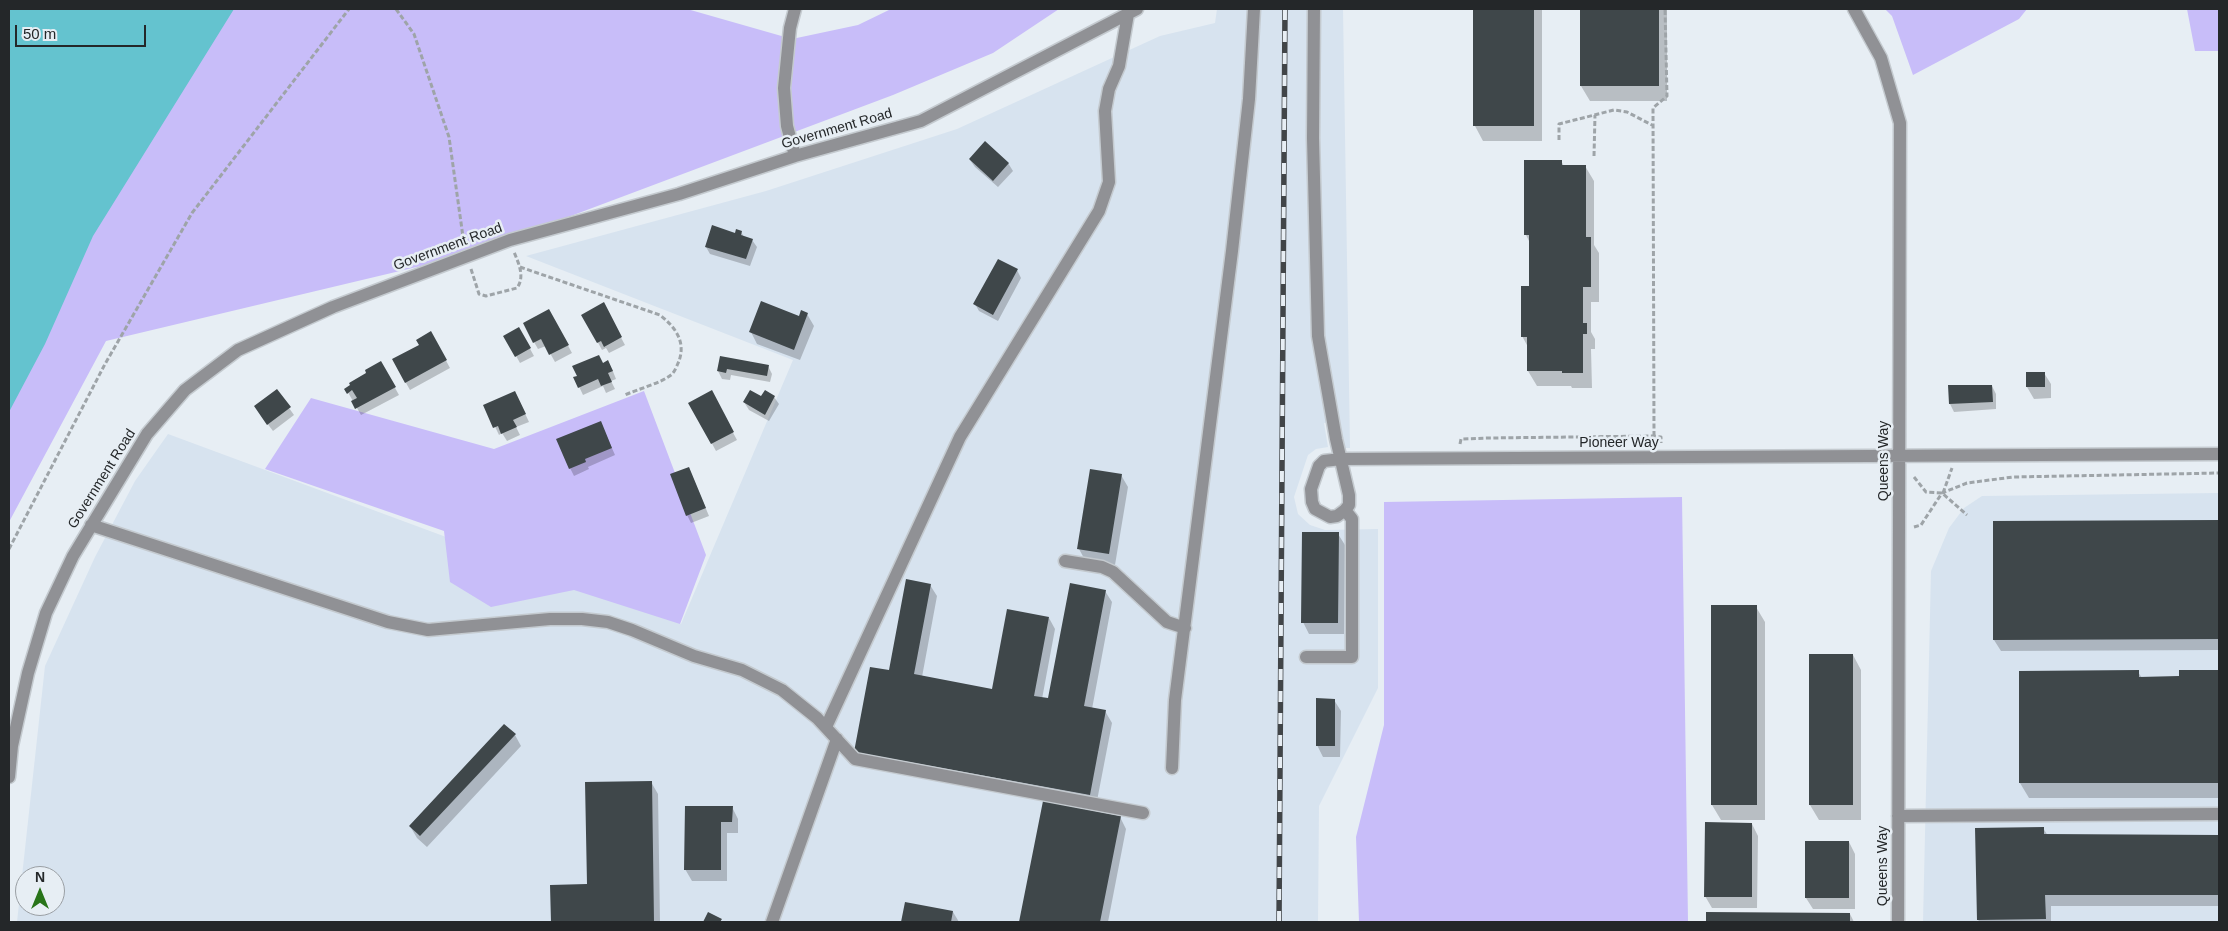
<!DOCTYPE html>
<style>
body{margin:0}
#map{position:relative;width:2228px;height:931px;overflow:hidden;background:#e7eef4;font-family:Arial,sans-serif}
canvas{display:block}
.frame{position:absolute;inset:0;border:10px solid #242729;pointer-events:none}
.north{position:absolute;left:15px;top:866px;width:50px;height:50px;box-sizing:border-box;background:#e7eef4;border:1px solid #999ea3;border-radius:50%;rotate:0deg;font-size:14px;font-weight:700;line-height:20px;text-align:center;color:#242729}
.north::after{content:'';display:block;margin:auto;width:18px;height:22px;background:#287419;clip-path:polygon(50% 0,100% 100%,50% 72%,0 100%)}
.scale{position:absolute;left:15px;top:25px;width:131px;height:22px;box-sizing:border-box;border:2px solid #242729;border-top:0;padding-left:6px;font-size:15px;line-height:18px;white-space:nowrap;color:#242729;-webkit-text-stroke:4px #e7eef4;paint-order:stroke}
</style>
<div id="map">
<canvas width="2228" height="931"></canvas>
<div class="frame"></div>
<div class="north">N</div>
<div class="scale">50 m</div>
</div>
<script>
const ctx = document.querySelector('canvas').getContext('2d');
ctx.lineJoin = 'round';
function paint(path, color) {
  ctx.fillStyle = color;
  ctx.fill(path, 'evenodd');
}
function trace(path, color, width, dash) {
  ctx.strokeStyle = color;
  ctx.lineWidth = width;
  ctx.lineCap = dash ? 'butt' : 'round';
  ctx.setLineDash(dash || []);
  ctx.stroke(path);
}
function label(font, color, halo, rows, align = 'center') {
  ctx.font = font + ' Arial,sans-serif';
  ctx.lineWidth = 5;
  ctx.setLineDash([]);
  ctx.textBaseline = 'middle';
  ctx.strokeStyle = halo;
  ctx.fillStyle = color;
  for (const [text, x, y, turn = 0] of rows) {
    ctx.save();
    ctx.translate(x, y);
    ctx.rotate((+turn || 0) * Math.PI / 180);
    ctx.textAlign = isNaN(turn) ? turn : align;
    if (halo) ctx.strokeText(text, 0, 0);
    ctx.fillText(text, 0, 0);
    ctx.restore();
  }
}
paint(new Path2D(`
 M1217,9H1343L1350,448H1341L1337,423H1324L1328,447L1316,449L1308,455L1294,497L1298,514L1310,525L1325,530L1378,529V688L1319,806L1318,922H17L45,666L95,557L135,481L168,434L681,624L793,360L526,256L766,191L957,129L1160,36L1215,23ZM25,876H55V906H25Z
 M2219,493V922H1923L1931,571L1949,528L1964,508L1982,496Z`), '#d7e3ef');
paint(new Path2D(`
 M9,9H687L792,39L858,25L891,9H1059L993,53L893,95L467,255L106,341L9,522Z
 M1885,9H2027L2019,19L1913,75L1892,16Z
 M2187,9H2219V51H2195Z
 M644,391L706,555L680,624L574,590L491,607L450,582L444,531L265,469L311,398L494,449Z
 M1682,497L1688,922H1359L1356,837L1384,725V502Z`), '#c8bdf9');
paint(new Path2D(`
 M9,9H234L93,236L45,344L9,412Z`), '#64c3cf');
paint(new Path2D(`
 M1474,9H1542V141H1483L1475,126Z
 M1581,9H1667V101H1590L1581,86Z
 M970,160L1008,163L1013,171L998,187L975,167Z
 M1561,161L1564,166H1585L1594,181V245L1599,253V302H1591V332L1595,339V349H1591L1592,388H1572L1571,386H1537L1528,371V347L1522,336L1531,288L1530,243L1526,235Z
 M741,232L744,237L752,240L757,247L750,266L710,254L706,247Z
 M1017,270L1021,278L998,321L979,311L975,304Z
 M603,304L625,345L609,353L606,348L602,350L583,315Z
 M807,314L814,326L800,360L757,344L751,332Z
 M553,318L572,353L555,362L546,346L538,349L534,342Z
 M519,329L534,356L520,363L505,336Z
 M431,333L450,368L410,390L393,360L420,345Z
 M721,357L768,366L772,374L770,382L731,375L730,380L722,379L718,371Z
 M381,363L399,395L361,415L346,389Z
 M612,369L616,379L611,381L615,389L606,393L603,386L583,395L575,378Z
 M2027,373H2044L2051,384V398L2034,399L2027,387Z
 M1950,386H1992L1996,394V409L1954,412L1950,404Z
 M277,391L294,415L273,431L260,414Z
 M515,392L529,422L516,427L520,435L507,441L502,433L499,435L485,406Z
 M711,392L737,440L716,451L690,403Z
 M774,397L779,404L769,421L749,410L744,402Z
 M604,430L615,455L588,467L589,469L574,476L570,468Z
 M689,468L709,516L691,523L687,515Z
 M1121,475L1128,487L1115,565L1085,560L1079,549Z
 M2219,521V650L2001,651L1994,640V522Z
 M1338,534L1345,545L1344,634H1309L1303,622Z
 M930,585L937,596L922,677L993,690L1049,618L1055,629L1042,699L1049,700L1105,591L1112,602L1092,709L1105,711L1112,723L1096,806L862,763L855,751L890,672Z
 M1756,607L1765,622V820H1721L1712,805Z
 M1853,655L1861,670V820H1819L1810,805Z
 M2020,672H2138L2142,678H2180V672H2219V798H2029L2020,783Z
 M1334,700L1341,711L1340,757H1323L1317,745Z
 M515,735L521,746L427,847L417,838L410,826Z
 M651,782L658,794L660,922H552V886H588Z
 M1044,802L1120,817L1126,829L1108,922H1020Z
 M732,807L738,819V833H727V881H692L685,869Z
 M1752,824L1758,836L1757,908H1712L1705,896Z
 M2043,828L2048,836H2219V906H2051V922H1980L1978,920Z
 M1849,842L1855,854V909H1813L1806,898Z
 M906,904L953,912L959,922H903Z
 M1707,913L1850,914L1854,922H1707Z`), '#0003');
paint(new Path2D(`
 M1473,9H1534V126H1473Z
 M1580,9H1659V86H1580Z
 M985,141L1009,163L993,181L969,159Z
 M1524,160H1562V165H1586V237H1591V287H1583V323H1587V334H1583V373H1562V371H1527V337H1521V286H1529V235H1524Z
 M712,225L735,233L736,229L742,231L741,235L753,239L746,259L705,247Z
 M998,259L1018,269L993,315L973,304Z
 M761,301L799,316L801,310L808,313L794,350L749,332Z
 M604,302L622,337L604,347L601,341L597,343L581,315Z
 M549,309L569,345L549,355L541,339L533,343L523,323Z
 M519,327L531,348L515,357L503,336Z
 M431,331L447,360L405,383L392,359L419,345L416,340Z
 M599,355L603,363L608,360L613,371L608,373L612,382L601,386L598,379L578,388L573,377L577,376L572,366Z
 M720,356L769,365L767,376L727,369L726,373L717,371Z
 M381,361L396,387L355,409L351,401L357,398L352,390L347,394L344,389L350,385L349,383L366,373L365,370Z
 M2026,372H2045V387H2026Z
 M1948,385H1992L1993,402L1949,404Z
 M277,389L291,407L267,425L254,406Z
 M712,390L734,432L711,444L688,403Z
 M750,390L761,396L765,390L775,396L765,415L743,402Z
 M515,391L526,414L513,420L517,427L501,434L498,426L493,428L483,405Z
 M601,421L612,448L585,459L586,462L569,469L556,439Z
 M689,467L706,508L686,516L670,474Z
 M1090,469L1122,474L1109,554L1077,549Z
 M2219,520V639L1993,640V521Z
 M1302,532H1339L1338,623H1301Z
 M906,579L931,584L914,674L992,689L1007,609L1049,617L1034,696L1048,698L1070,583L1106,590L1084,706L1106,710L1090,795L854,752L870,667L889,670Z
 M1711,605H1757V805H1711Z
 M1809,654H1853V805H1809Z
 M2139,670V677L2179,676V670H2219V783H2019V671Z
 M1316,698L1335,699V746H1316Z
 M504,724L516,734L420,836L409,826Z
 M652,781L654,922H551L550,885L587,884L585,782Z
 M1043,801L1121,816L1100,922H1019Z
 M685,806H733L732,822H721V870H684Z
 M1705,822L1752,823V897H1704Z
 M2044,827V834L2219,835V895H2045L2046,919L1977,920L1975,828Z
 M1805,841H1849V898H1805Z
 M905,902L953,911L951,922H901Z
 M708,912L722,919L720,922H703Z
 M1706,912L1850,913V922H1706Z`), '#3f474a');
const minor = new Path2D(`
 M1314,9L1313,138L1318,336L1336,439L1349,495V505L1345,510L1337,516L1330,517L1315,509L1312,502L1311,489L1319,466L1324,461L1341,459L2219,454
 M1854,9L1881,58L1900,123L1898,922
 M795,156L787,126L784,88L790,28L795,9
 M91,525L388,622L428,630L550,619H582L608,622L632,630L694,656L742,670L782,690L817,718L855,759L1143,813
 M1065,561L1102,567L1113,572L1167,622L1185,628
 M1306,657H1352V519L1345,510
 M826,727L960,437L1099,211L1109,182L1105,111L1109,89L1119,66L1128,14
 M1172,768L1175,700L1232,251L1249,99L1254,9
 M9,777L12,746L28,673L46,613L73,556L147,434L185,390L238,350L333,307L510,240L679,194L795,156L921,121L1137,9
 M1898,816L2219,814
 M772,922L837,739`);
trace(minor, '#c4cacf', 15);
trace(new Path2D(`
 M396,9L414,34L449,137L464,244
 M1559,140V124L1614,110L1627,112L1652,125
 M1594,156L1595,115
 M520,267L660,315C675,327 686,341 679,361C677,365 675,372 671,375C661,383 638,389 625,395
 M471,269L479,294L486,296L517,288C525,277 519,264 514,252
 M1654,436L1653,108L1667,96L1665,9
 M1460,444L1461,439L1489,438L1654,436L1661,437V443
 M1914,477L1926,492L1942,493L1967,515
 M1943,493L1952,468
 M1914,527L1921,525L1942,493L1967,483L2013,477L2219,473
 M9,549L105,364L192,213L349,9`), '#9ea4a8', 3, [5, 2.5]);
trace(minor, '#909195', 12);
const rail = new Path2D(`
 M1279,922L1285,9`);
trace(rail, '#414548', 5.5);
trace(rail, '#e7eef4', 4, [11]);
label('14px', '#242729', '#e7eef4', [
 ["Government Road",837,129,-16],
 ["Government Road",448,247,-20],
 ["Pioneer Way",1619,443],
 ["Queens Way",1884,461,-90],
 ["Government Road",102,479,-58],
 ["Queens Way",1883,866,-90]
]);
</script>
